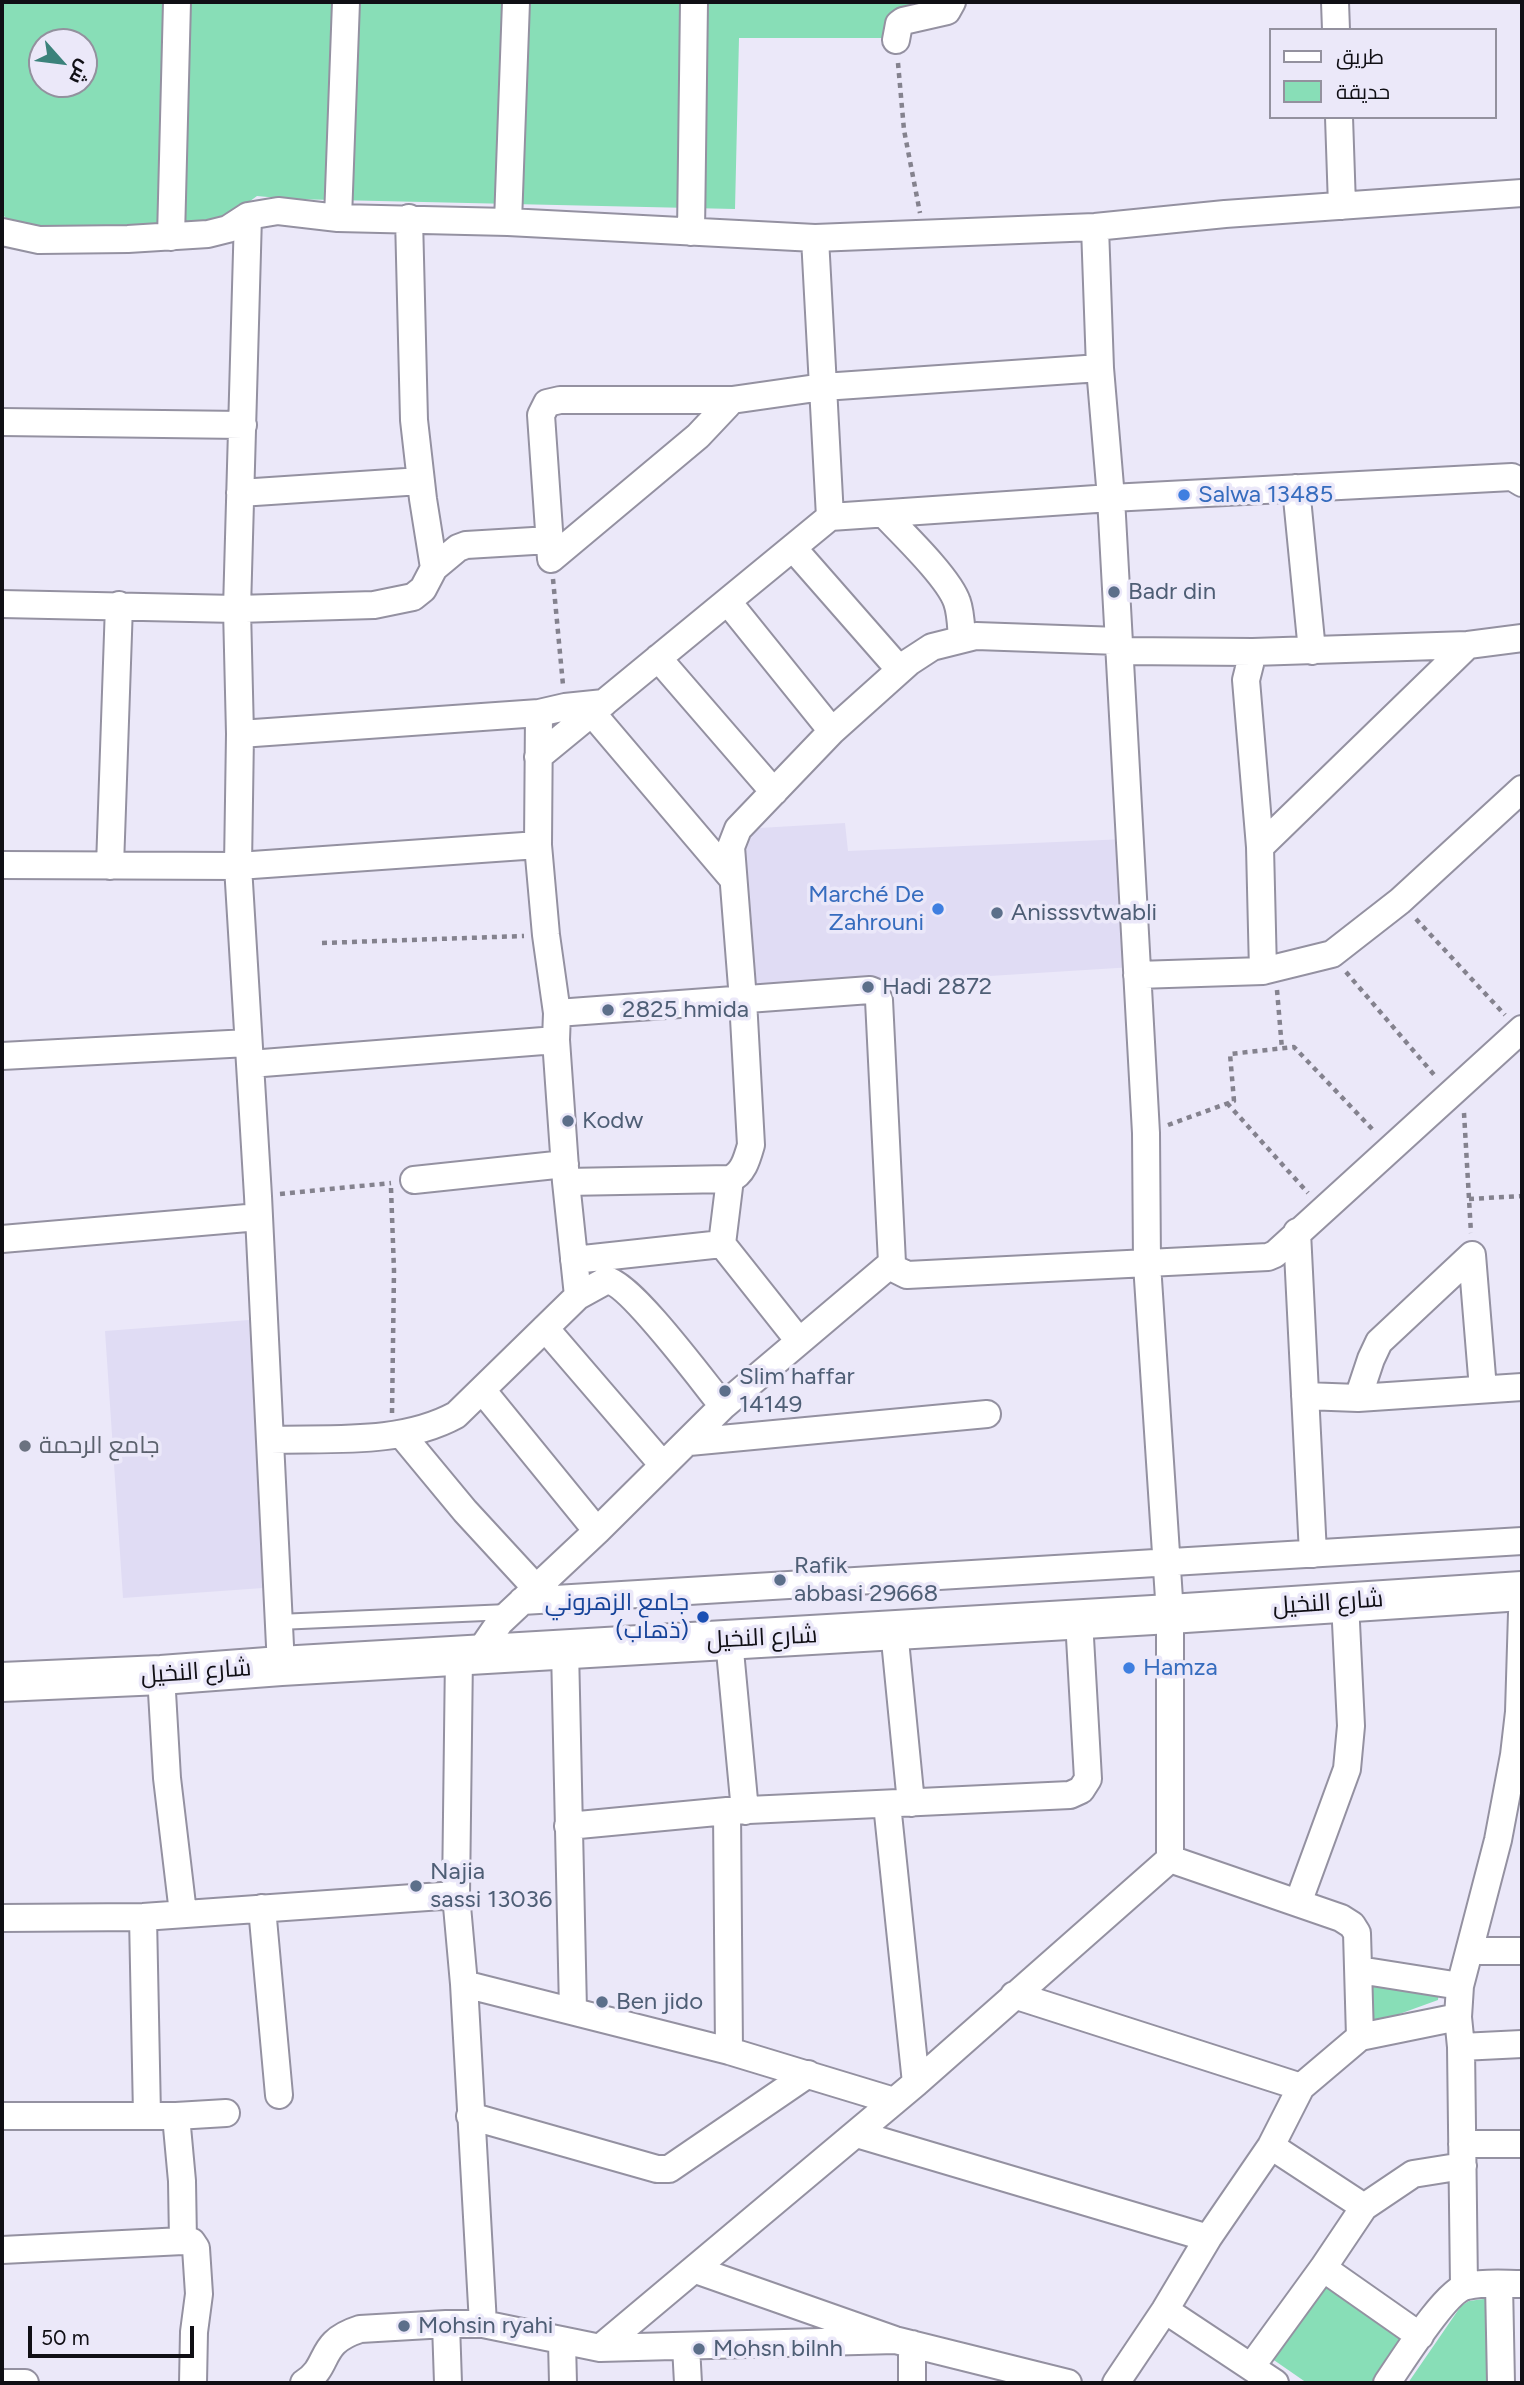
<!DOCTYPE html>
<meta charset="utf-8">
<style>
body{margin:0}
#map{position:relative;width:1524px;height:2385px;overflow:hidden;background:#ebe8f9;font-family:Figtree,Cairo,sans-serif}
canvas{display:block}
.frame{position:absolute;inset:0;border:4px solid #100f15;pointer-events:none}
.legend{position:absolute;left:1269px;top:28px;width:228px;height:91px;box-sizing:border-box;background:#ebe8f9;border:2px solid #93919e;margin:0;padding:9px 12px;list-style:none;font-size:21px;color:#100f15}
.legend li{display:flex;align-items:center;gap:14px;height:35px}
.legend b{width:35px;border:2px solid #93919e}
.north{position:absolute;left:28px;top:28px;width:70px;height:70px;box-sizing:border-box;background:#ebe8f9;border:2px solid #93919e;border-radius:50%;rotate:118deg;font-size:19px;font-weight:700;line-height:28px;text-align:center;color:#100f15}
.north::after{content:'';display:block;margin:auto;width:24px;height:32px;background:#3b827b;clip-path:polygon(50% 0,100% 100%,50% 72%,0 100%)}
.scale{position:absolute;left:28px;top:2326px;width:166px;height:32px;box-sizing:border-box;border:4px solid #100f15;border-top:0;padding-left:9px;font-size:21px;line-height:24px;white-space:nowrap;color:#100f15;-webkit-text-stroke:5px #ebe8f9;paint-order:stroke}
</style>
<div id="map">
<canvas width="1524" height="2385"></canvas>
<div class="frame"></div>
<ul class="legend">
<li><b style="height:9px;background:#fff"></b>طريق</li>
<li><b style="height:19px;background:#88deb7"></b>حديقة</li>
</ul>
<div class="north">ش</div>
<div class="scale">50 m</div>
</div>
<script>
const ctx = document.querySelector('canvas').getContext('2d');
ctx.lineJoin = 'round';
function paint(path, color) {
  ctx.fillStyle = color;
  ctx.fill(path, 'evenodd');
}
function trace(path, color, width, dash) {
  ctx.strokeStyle = color;
  ctx.lineWidth = width;
  ctx.lineCap = dash ? 'butt' : 'round';
  ctx.setLineDash(dash || []);
  ctx.stroke(path);
}
function label(font, color, halo, rows, align = 'center') {
  ctx.font = font + ' Figtree,Cairo,sans-serif';
  ctx.lineWidth = 7;
  ctx.setLineDash([]);
  ctx.textBaseline = 'middle';
  ctx.strokeStyle = halo;
  ctx.fillStyle = color;
  for (const [text, x, y, turn = 0] of rows) {
    ctx.save();
    ctx.translate(x, y);
    ctx.rotate((+turn || 0) * Math.PI / 180);
    ctx.textAlign = isNaN(turn) ? turn : align;
    if (halo) ctx.strokeText(text, 0, 0);
    ctx.fillText(text, 0, 0);
    ctx.restore();
  }
}
paint(new Path2D(`
 M845,823L848,851L1126,839L1133,967L751,991L742,829Z
 M249,1320L263,1588L123,1598L105,1331Z`), '#e0dcf4');
paint(new Path2D(`
 M2,2H947L891,38H739L735,209L290,199L257,196L219,224L15,227L2,214ZM42,42H84V84H42Z
 M1371,1976L1439,1989L1438,2000L1369,2025Z
 M1331,2275L1409,2331L1373,2383H1307L1268,2356Z
 M1491,2298L1495,2383H1408L1461,2306L1469,2301Z`), '#88deb7');
const lane = new Path2D(`
 M278,1622L508,1612`);
const street = new Path2D(`
 M1335,2L1336,30
 M896,40L899,24L903,21L947,11L952,2
 M1339,117L1342,206
 M248,216L237,609L240,734L238,866L258,1196L281,1666
 M338,218L346,2
 M409,218L414,420L423,499L434,568
 M508,222L516,2
 M2,232L39,240L128,239L208,234L228,229L248,216L278,211L338,218L508,222L815,238L1095,227L1225,214L1522,193
 M691,232L694,2
 M171,237L177,2
 M815,238L830,517
 M560,400H732L698,436L551,559L541,415L547,403Z
 M732,400L823,387L1100,368
 M2,422L243,425
 M1296,488L1312,651
 M240,493L421,481
 M884,514C903,534 949,578 957,602C961,613 961,627 962,639
 M793,548L900,670
 M728,602L832,731
 M2,604L237,609L374,605L413,597L423,589L434,568L458,548L466,545L550,540
 M1119,651L1253,652
 M658,658L774,792
 M592,713L733,879
 M240,734L539,713L565,707L604,703
 M538,757L830,517L1111,498L1512,477L1522,483
 M1260,847L1246,680L1253,652L1468,645
 M2,865L238,866L538,845
 M110,866L119,605
 M1263,971L1260,847L1468,645L1522,638
 M1137,975L1263,971L1332,954L1400,901L1522,789
 M557,1013L870,990L875,992L879,1000L892,1263L895,1269L907,1275L1268,1257L1275,1254L1522,1029
 M2,1056L248,1043
 M250,1064L556,1040
 M414,1180L565,1164
 M566,1182L730,1179
 M1297,1232L1313,1554
 M2,1239L259,1217
 M722,1244L730,1179C743,1174 747,1159 751,1145L743,1000L731,847L738,829L832,731L909,662L932,647L976,636L1119,641
 M574,1260L722,1244L799,1341
 M578,1296L607,1280C631,1284 704,1383 723,1406
 M545,1328L662,1464
 M482,1390L597,1531
 M1305,1396L1358,1398L1522,1387
 M1358,1398L1371,1359L1379,1342L1472,1255L1483,1389
 M402,1435L465,1511L536,1588
 M270,1440C331,1438 401,1445 456,1415L578,1296L566,1182L556,1040L557,1013L546,935L538,845L539,713
 M689,1442L987,1414
 M522,1601L1522,1541
 M894,1630L911,1803
 M729,1640L745,1811
 M565,1649L573,2010
 M478,1654L500,1622L597,1531L723,1406L892,1263
 M459,1655L456,1895L464,1984L483,2324
 M161,1675L167,1778L183,1913
 M887,1804L916,2083
 M727,1811L729,2051
 M568,1826L727,1811L1070,1795L1081,1790L1088,1779L1079,1620
 M1170,1859L1341,1918L1352,1925L1357,1933L1360,2037
 M1298,1903L1347,1769L1351,1726L1345,1602
 M262,1908L279,2095
 M143,1917L147,2115
 M2,1918L143,1917L456,1895
 M1471,1951H1522
 M1359,1970L1460,1986
 M464,1984L729,2051L894,2101
 M1014,1995L1301,2087
 M1461,2047L1522,2044
 M2,2116H176L226,2113
 M470,2116L657,2169H669L808,2074
 M857,2134L1208,2238
 M1462,2144H1522
 M1271,2146L1364,2207
 M183,2241L192,2242L196,2248L199,2294L194,2332L193,2383
 M2,2250L183,2241L182,2181L176,2116
 M1323,2268L1420,2336
 M696,2270L895,2340L1068,2383
 M1499,2284L1501,2383
 M1464,2286L1461,2047L1458,2017L1460,1986L1498,1840L1514,1755L1519,1712L1522,1613
 M1165,2310L1275,2383
 M446,2324L448,2383
 M562,2342L563,2383
 M912,2344V2383
 M686,2346L688,2383
 M600,2348L916,2083L1170,1859V1614L1147,1264L1146,1133L1111,498L1100,368L1095,227
 M1251,2367L1323,2268L1364,2207L1413,2174L1463,2166
 M2,2383H25
 M304,2383C332,2365 316,2343 360,2329L446,2324H483L600,2348L895,2340
 M1116,2383L1165,2310L1208,2238L1271,2146L1301,2087L1360,2037L1458,2017
 M1387,2383C1401,2363 1446,2290 1467,2286C1484,2282 1504,2284 1522,2284`);
const secondary = new Path2D(`
 M2,1682L161,1675L281,1666L1170,1614L1522,1591`);
trace(lane, '#9491a1', 18);
trace(street, '#9491a1', 30);
trace(secondary, '#9491a1', 42);
trace(new Path2D(`
 M898,63L904,130L920,213
 M553,579L563,685
 M1416,919L1505,1015
 M322,943L524,936
 M1346,972L1436,1077
 M1277,990L1282,1049
 M1227,1103L1308,1193
 M1464,1113L1471,1233
 M1168,1125L1234,1101L1230,1054L1294,1047L1375,1132
 M391,1188L394,1271L392,1414
 M280,1194L391,1183
 M1469,1199L1522,1196`), '#84828e', 4.5, [5, 5]);
trace(lane, '#fff', 14);
trace(street, '#fff', 26);
trace(secondary, '#fff', 38);
for (const [x, y, r, color] of [
 [1184,495,7,"#3f7fe0"],
 [1114,592,7,"#5c6f8a"],
 [938,909,7,"#3f7fe0"],
 [997,913,7,"#5c6f8a"],
 [868,987,7,"#5c6f8a"],
 [608,1010,7,"#5c6f8a"],
 [568,1121,7,"#5c6f8a"],
 [725,1391,7,"#5c6f8a"],
 [25,1446,7,"#6b7280"],
 [780,1580,7,"#5c6f8a"],
 [703,1617,7,"#1a4fb4"],
 [1129,1668,7,"#3f7fe0"],
 [416,1886,7,"#5c6f8a"],
 [602,2002,7,"#5c6f8a"],
 [404,2326,7,"#5c6f8a"],
 [699,2349,7,"#5c6f8a"]
]) {
  const dot = new Path2D();
  dot.arc(x, y, r, 0, 2 * Math.PI);
  ctx.fillStyle = color;
  ctx.fill(dot);
  trace(dot, '#ebe8f9', 2.5);
}
label('24px', '#366cbe', '#ebe8f9', [
 ["Salwa 13485",1198,495],
 ["Marché De",924,895,"right"],
 ["Zahrouni",924,923,"right"],
 ["Hamza",1143,1668]
], 'left');
label('24px', '#4e5e75', '#ebe8f9', [
 ["Badr din",1128,592],
 ["Anisssvtwabli",1011,913],
 ["Hadi 2872",882,987],
 ["2825 hmida",622,1010],
 ["Kodw",582,1121],
 ["Slim haffar",739,1377],
 ["14149",739,1405],
 ["Rafik",794,1566],
 ["abbasi 29668",794,1594],
 ["Najia",430,1872],
 ["sassi 13036",430,1900],
 ["Ben jido",616,2002],
 ["Mohsin ryahi",418,2326],
 ["Mohsn bilnh",713,2349]
], 'left');
label('24px', '#5b616d', '#ebe8f9', [
 ["جامع الرحمة",39,1446]
], 'left');
label('24px', '#164399', '#ebe8f9', [
 ["جامع الزهروني",689,1603],
 ["(ذهاب)",689,1631]
], 'right');
label('24px', '#100f15', '#ebe8f9', [
 ["شارع النخيل",1328,1603,-4],
 ["شارع النخيل",762,1638,-3],
 ["شارع النخيل",196,1672,-4]
]);
</script>
